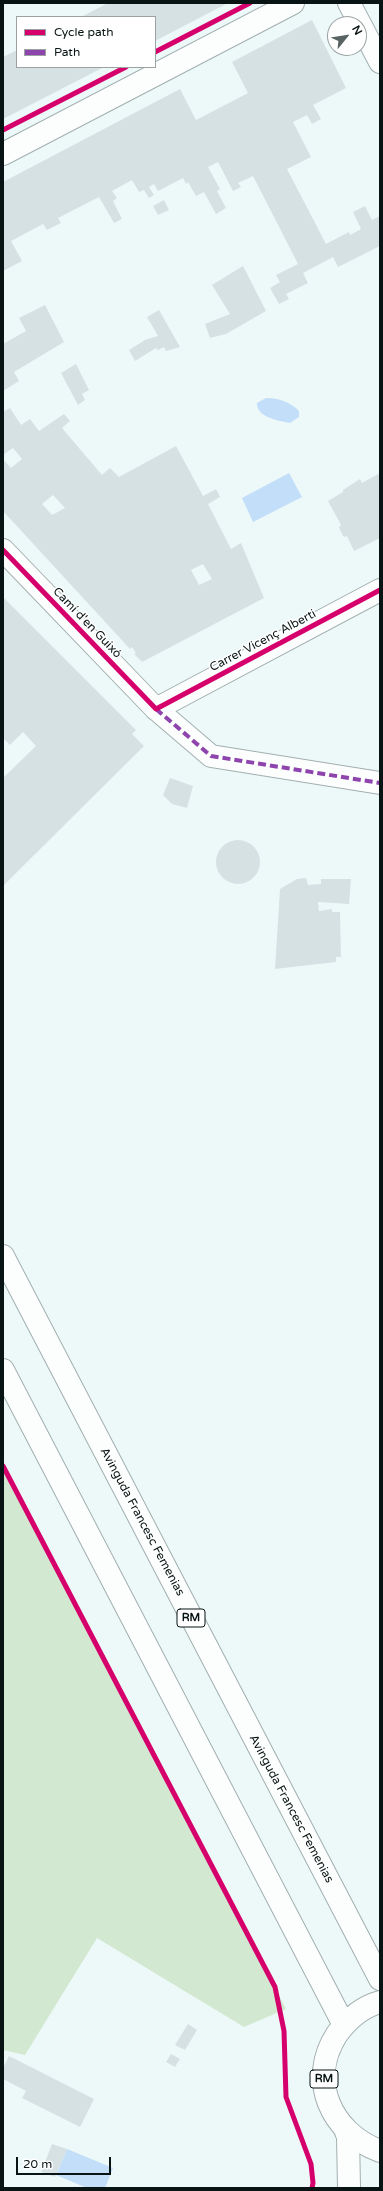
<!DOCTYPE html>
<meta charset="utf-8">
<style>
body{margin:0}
#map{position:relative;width:383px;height:2191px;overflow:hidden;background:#edf9f9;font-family:"Varela Round",sans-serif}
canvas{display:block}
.frame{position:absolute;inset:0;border:4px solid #071413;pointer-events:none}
.legend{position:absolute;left:16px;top:16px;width:140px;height:52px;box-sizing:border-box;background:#fff;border:1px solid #9ca1a1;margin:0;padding:5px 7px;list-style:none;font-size:12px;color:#071413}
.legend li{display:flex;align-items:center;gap:8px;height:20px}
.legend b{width:20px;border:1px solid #9ca1a1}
.north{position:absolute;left:327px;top:16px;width:40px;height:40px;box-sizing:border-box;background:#fff;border:1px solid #9ca1a1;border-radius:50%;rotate:60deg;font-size:11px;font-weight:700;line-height:16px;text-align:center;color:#071413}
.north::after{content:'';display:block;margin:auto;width:14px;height:18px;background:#586464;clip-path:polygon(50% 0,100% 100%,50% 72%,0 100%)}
.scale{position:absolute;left:16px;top:2157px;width:95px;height:18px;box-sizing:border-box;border:2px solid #071413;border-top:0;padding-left:5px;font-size:12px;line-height:14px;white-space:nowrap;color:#071413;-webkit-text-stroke:3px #fff;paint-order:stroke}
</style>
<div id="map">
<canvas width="383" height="2191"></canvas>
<div class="frame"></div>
<ul class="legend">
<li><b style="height:5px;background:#d6006c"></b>Cycle path</li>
<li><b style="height:5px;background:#8e44ad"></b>Path</li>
</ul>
<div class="north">N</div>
<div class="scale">20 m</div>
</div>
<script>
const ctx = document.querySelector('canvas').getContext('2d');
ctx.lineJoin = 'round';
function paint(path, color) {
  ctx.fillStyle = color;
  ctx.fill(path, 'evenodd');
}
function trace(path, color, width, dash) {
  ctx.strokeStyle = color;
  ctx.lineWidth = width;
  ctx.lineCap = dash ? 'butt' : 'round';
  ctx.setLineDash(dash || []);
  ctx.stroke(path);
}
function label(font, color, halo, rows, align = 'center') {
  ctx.font = font + ' "Varela Round",sans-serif';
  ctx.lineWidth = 3;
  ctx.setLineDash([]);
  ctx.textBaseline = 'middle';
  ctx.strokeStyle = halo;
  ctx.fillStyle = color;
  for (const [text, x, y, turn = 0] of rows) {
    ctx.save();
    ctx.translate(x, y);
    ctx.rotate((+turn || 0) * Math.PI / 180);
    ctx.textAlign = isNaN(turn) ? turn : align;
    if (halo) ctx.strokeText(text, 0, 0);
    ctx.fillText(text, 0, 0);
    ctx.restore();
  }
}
paint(new Path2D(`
 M3,1463L286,2009L244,2027L97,1938L25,2055L3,2050Z`), '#d2e8d0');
paint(new Path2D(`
 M266,398C279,398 290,402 299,411V417L290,423C279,421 256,417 257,403Z
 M289,473L302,497L253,522L242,498Z
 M67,2149L113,2168L105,2188H87L56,2175Z`), '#c2def8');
paint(new Path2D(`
 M108,3H228L155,41V17H81Z
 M312,20L346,88L313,105L321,119L312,124L307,115L293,122L311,157L287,169L326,244L349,232L350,235L361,229L353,212L365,206L372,220L380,216V246L338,267L333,257L303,273L308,283L286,294L289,299L279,304L270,288L280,282L276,275L298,264L253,176L238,183L241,187L233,191L218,162L208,167L220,189L217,191L226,208L216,214L204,192L196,196L188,182L186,184L183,178L158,191L154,184L149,187L154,195L149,198L144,190L139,192L132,180L112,191L117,198L113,201L122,219L114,223L99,197L58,218L61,223L47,230L43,224L11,241L22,261L3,271V182L180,89L196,120L248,93L232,62Z
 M17,50V67H104L3,119V57Z
 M164,200L169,210L158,215L153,206Z
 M243,266L266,311L226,334L210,338L205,324L230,314L212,285Z
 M45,305L64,342L14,372L19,381L3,391V344L26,331L19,318Z
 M159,310L180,347L166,351L164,347L158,350L156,348L135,361L129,350L145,340L158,336L147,317Z
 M76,364L89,390L82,394L85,400L78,405L61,373Z
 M10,408L21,425L30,419L39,431L64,414L70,421L62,428L102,475L110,468L119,477L176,446L203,496L216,489L220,497L208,504L231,549L241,543L264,598L142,662L134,654L136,653L132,647L130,649L3,511V459L11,468L22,459L13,448L3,455V412ZM53,495L65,508L52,515L42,504ZM203,564L212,579L199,585L191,570Z
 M380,473V538L354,551L347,536L344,537L341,532L339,527L341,525L328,501L343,492V490L360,479L362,483Z
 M3,597L136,730L132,734L144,746L3,886V778L36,746L23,732L10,745L3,738Z
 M170,778L193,786L187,808L172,804L163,795Z
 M216 862a22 22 0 1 1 44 0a22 22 0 1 1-44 0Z
 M306,878L308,885L321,884V879H351L349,904L318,902L319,911L332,909V912H340L341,957H336V962L275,969L280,889L297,879Z
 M188,2024L197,2030L185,2050L175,2045Z
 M171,2054L180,2059L175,2067L166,2062Z
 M9,2056L94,2099L80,2127L22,2098L26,2091L3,2079V2068Z
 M52,2144L67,2149L55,2177L41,2172Z`), '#d5e1e3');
const minor = new Path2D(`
 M349,3L380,62
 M3,154L293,3
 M3,550L156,709L211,756L380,783
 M156,709L380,590
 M346,2132L348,2136L349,2188`);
const major = new Path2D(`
 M3,1256L380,1979
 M3,1370L344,2025
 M380,2002C362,2007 348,2019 337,2034C307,2080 331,2133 380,2151`);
trace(minor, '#a3afaf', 24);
trace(major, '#a3afaf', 24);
trace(minor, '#fcfefe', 22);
trace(major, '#fcfefe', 22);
trace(new Path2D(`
 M156,709L211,756L380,783`), '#8e44ad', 4, [8, 4]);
trace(new Path2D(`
 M155,52L250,3
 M3,130L126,67
 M3,550L156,709L380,590
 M3,1466L275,1987L284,2031L286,2097L311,2164L313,2183L312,2188`), '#d6006c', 5);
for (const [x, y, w] of [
 [191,1618,28],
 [324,2079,28]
]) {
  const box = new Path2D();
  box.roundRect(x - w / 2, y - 9, w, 18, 3);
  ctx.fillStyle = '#fff';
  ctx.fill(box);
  trace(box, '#071413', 1);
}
label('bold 11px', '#071413', null, [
 ["RM",191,1618],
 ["RM",324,2079]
]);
label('12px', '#071413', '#fff', [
 ["Camí d'en Guixó",87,623,46],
 ["Carrer Vicenç Alberti",263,641,-28],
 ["Avinguda Francesc Femenias",142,1522,62],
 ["Avinguda Francesc Femenias",291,1809,62]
]);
</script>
